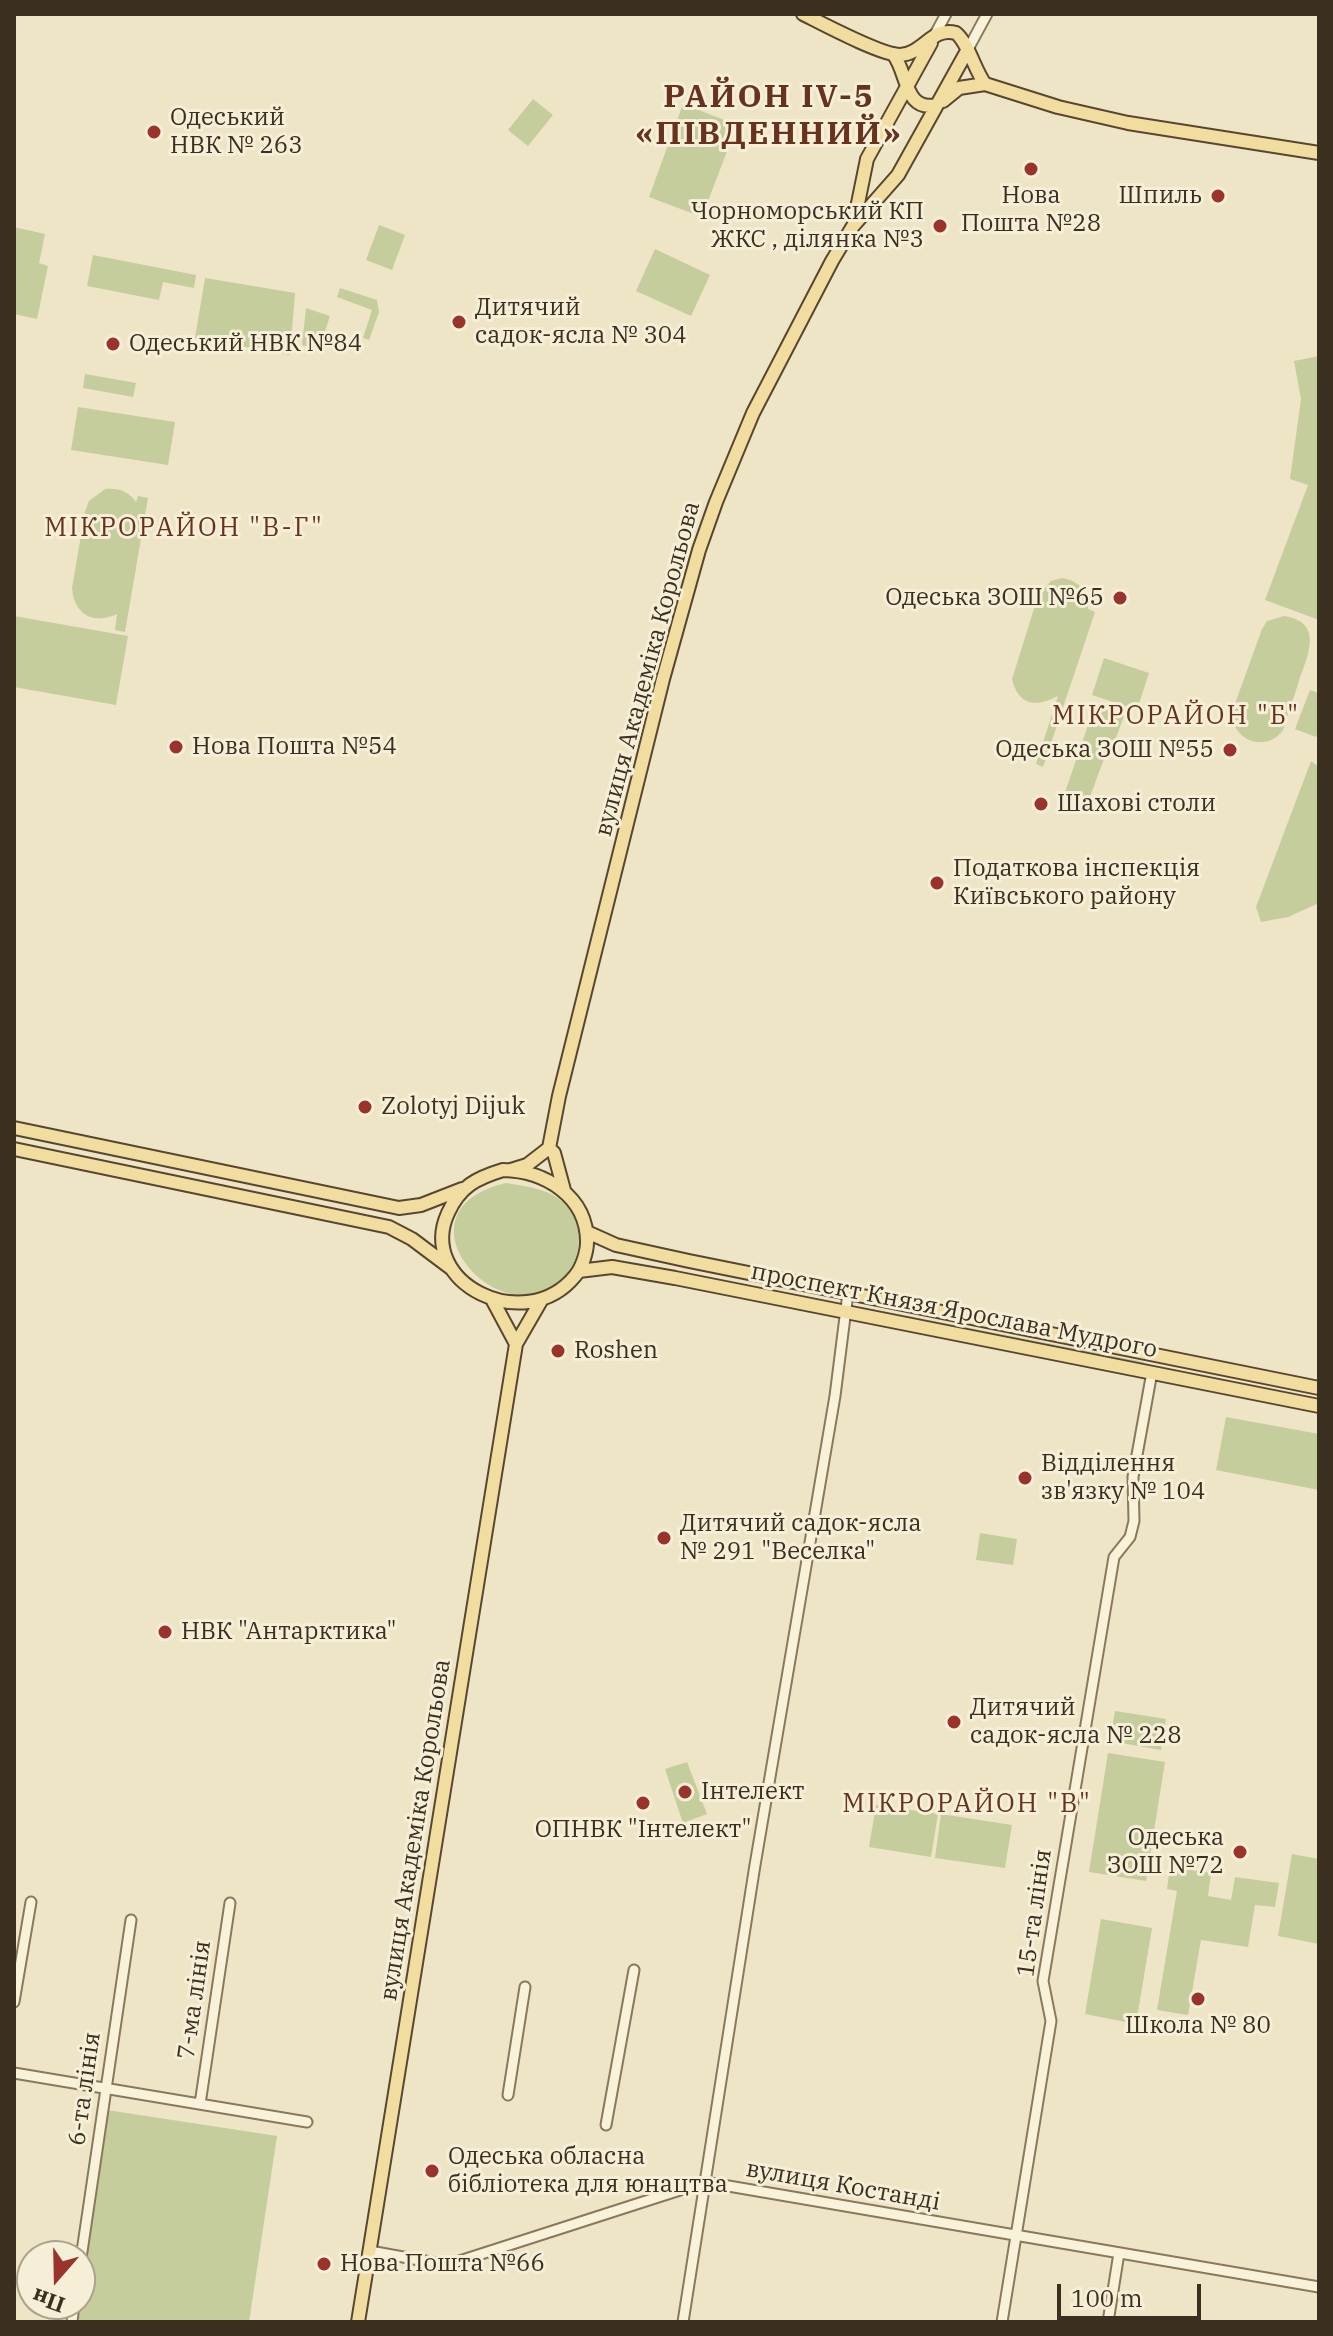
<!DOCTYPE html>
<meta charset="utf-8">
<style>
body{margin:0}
#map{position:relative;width:1333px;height:2336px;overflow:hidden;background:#eee5c7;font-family:"IBM Plex Serif",serif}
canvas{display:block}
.frame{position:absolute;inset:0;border:16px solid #3b2f20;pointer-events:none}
.north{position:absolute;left:16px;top:2240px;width:80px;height:80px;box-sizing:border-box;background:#f6efd7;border:2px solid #aba28e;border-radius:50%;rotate:200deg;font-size:22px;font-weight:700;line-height:32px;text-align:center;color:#3b2f20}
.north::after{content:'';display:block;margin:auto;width:28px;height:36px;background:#99332c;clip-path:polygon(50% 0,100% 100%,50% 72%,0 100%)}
.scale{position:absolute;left:1057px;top:2284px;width:144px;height:36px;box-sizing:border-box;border:4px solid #3b2f20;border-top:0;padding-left:10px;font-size:24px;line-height:28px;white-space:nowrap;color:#3b2f20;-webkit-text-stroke:6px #f6efd7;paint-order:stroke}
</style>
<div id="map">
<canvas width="1333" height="2336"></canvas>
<div class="frame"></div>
<div class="north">Пн</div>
<div class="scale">100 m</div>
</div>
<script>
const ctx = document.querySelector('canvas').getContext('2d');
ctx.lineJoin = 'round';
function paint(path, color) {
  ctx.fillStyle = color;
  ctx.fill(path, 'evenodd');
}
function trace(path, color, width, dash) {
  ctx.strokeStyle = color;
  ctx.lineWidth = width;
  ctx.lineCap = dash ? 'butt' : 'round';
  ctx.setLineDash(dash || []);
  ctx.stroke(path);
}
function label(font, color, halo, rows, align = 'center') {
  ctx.font = font + ' "IBM Plex Serif",serif';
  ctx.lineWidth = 6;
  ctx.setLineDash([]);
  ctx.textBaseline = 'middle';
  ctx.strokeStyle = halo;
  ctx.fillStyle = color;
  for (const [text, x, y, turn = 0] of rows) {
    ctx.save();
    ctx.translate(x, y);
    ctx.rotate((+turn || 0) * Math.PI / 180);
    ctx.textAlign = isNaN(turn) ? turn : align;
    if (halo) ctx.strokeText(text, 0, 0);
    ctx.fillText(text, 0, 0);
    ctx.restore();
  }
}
paint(new Path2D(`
 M533,99L553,115L528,146L508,130Z
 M683,104L737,125L702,217L649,197Z
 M379,225L405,235L392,270L366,260Z
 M14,227L45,234L39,263L48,266L37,319L14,314Z
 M655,249L710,275L691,316L636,291Z
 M93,255L196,275L194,288L163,282L159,300L87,286Z
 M205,278L295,293L290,355L195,338Z
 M340,288L377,300L379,312L369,340L363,338L372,310L337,297Z
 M306,308L330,316L319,350L302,345Z
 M1319,356V620L1265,600L1308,485L1290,479L1301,399L1294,361Z
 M85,374L136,383L133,397L83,388Z
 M78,407L175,422L168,465L71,450Z
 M105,489C119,488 128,491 136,502L138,496L148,498L125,632L115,630L117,614C94,625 74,615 72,588L85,512L89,501Z
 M1062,578C1079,581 1089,591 1088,609L1095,612L1043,767L1036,764L1058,696C1037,707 1019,707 1012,679L1038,596L1051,581Z
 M14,616L128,636L116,705L14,687Z
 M1284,616C1324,622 1308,655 1299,681C1294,697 1288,714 1283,730C1266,754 1231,740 1232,712L1262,629L1267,621Z
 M1104,658L1149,673L1137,710L1092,695Z
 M1310,690L1319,693V729L1316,737L1295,729Z
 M1095,705L1124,716L1109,757L1105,756L1086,808L1062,801Z
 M1311,761L1319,767V903L1288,917L1261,922L1256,907Z
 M506,1183C523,1186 545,1188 559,1199C589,1221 583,1270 552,1288C488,1326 394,1209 506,1183Z
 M862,1307L1144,1362L1143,1366L861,1312Z
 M1226,1417L1319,1434V1490L1216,1470Z
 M980,1533L1017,1539L1013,1565L976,1560Z
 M1115,1711L1166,1719L1161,1750L1110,1741Z
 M1108,1753L1165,1762L1146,1881L1089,1872Z
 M687,1762L707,1814L683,1823L665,1769Z
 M876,1805L938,1814L931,1857L869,1847Z
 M941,1814L1012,1825L1005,1868L935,1858Z
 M1292,1854L1319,1859V1944L1278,1936Z
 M1170,1867L1211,1873L1208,1896L1231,1900L1235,1877L1279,1883L1275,1907L1255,1905L1248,1947L1201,1940L1188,2015L1157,2010L1177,1891L1167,1889Z
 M1101,1919L1152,1928L1136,2024L1085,2014Z
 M107,2110L277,2136L249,2322H75L78,2304H80V2290Z`), '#c4cd9b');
const minor = new Path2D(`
 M934,36L946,14
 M967,51L987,14
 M14,2002L31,1902
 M14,2073L307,2122
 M508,2095L525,1987
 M200,2104L230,1903
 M606,2125L634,1970
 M370,2251L447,2265L705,2182L1319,2287
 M80,2265L131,1920
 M72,2322L74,2304
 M683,2322L755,1865L835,1396L848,1293
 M1002,2322L1051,2021L1043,1981L1114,1557L1130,1537L1134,1521L1133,1477L1152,1372
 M1108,2322L1119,2253`);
const major = new Path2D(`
 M803,14C823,24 881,55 900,55C923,54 932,26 956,33C969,44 974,69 985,84
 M893,54C908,72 904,112 936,105
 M943,101L959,88L985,84L1058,107L1128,123L1319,153
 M854,223L867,159L931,43
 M14,1128L399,1208L421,1205L462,1189
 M549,1148L554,1153L564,1190
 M14,1149L389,1227L412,1239L452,1269
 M503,1170C545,1171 587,1196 587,1242C587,1252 582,1268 575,1276C525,1337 416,1283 448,1213C460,1186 477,1178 503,1170Z
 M511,1170L527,1165L549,1148L559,1096L663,679L699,550L716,502L753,413L832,261L853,226L898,175L967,51
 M587,1232L616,1245L689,1261L1319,1388
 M579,1271L612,1267L675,1278L1319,1406
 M493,1301L516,1344
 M358,2322L516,1344L542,1299`);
trace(minor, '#8a785c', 13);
trace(major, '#584630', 16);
trace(minor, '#f9f2db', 9);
trace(major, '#f1dda0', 12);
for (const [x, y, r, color] of [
 [154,132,8,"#99332c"],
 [1031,169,8,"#99332c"],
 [1218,196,8,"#99332c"],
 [940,226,8,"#99332c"],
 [459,322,8,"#99332c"],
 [113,344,8,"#99332c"],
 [1120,598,8,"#99332c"],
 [176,747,8,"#99332c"],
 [1230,750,8,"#99332c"],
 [1041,804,8,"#99332c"],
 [937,883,8,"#99332c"],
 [365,1107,8,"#99332c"],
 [558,1351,8,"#99332c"],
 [1025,1478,8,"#99332c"],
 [664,1538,8,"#99332c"],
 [165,1632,8,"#99332c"],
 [954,1722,8,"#99332c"],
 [685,1792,8,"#99332c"],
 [643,1803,8,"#99332c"],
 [1240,1852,8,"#99332c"],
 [1198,1999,8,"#99332c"],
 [432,2171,8,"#99332c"],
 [324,2264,8,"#99332c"]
]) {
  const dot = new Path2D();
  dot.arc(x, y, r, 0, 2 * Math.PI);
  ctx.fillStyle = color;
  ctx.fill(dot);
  trace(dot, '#f6efd7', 3);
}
label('24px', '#3b2f20', '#f6efd7', [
 ["Одеський",170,118],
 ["НВК № 263",170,146],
 ["Нова",1031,196,"center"],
 ["Пошта №28",1031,224,"center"],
 ["Шпиль",1202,196,"right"],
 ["Чорноморський КП",924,212,"right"],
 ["ЖКС , ділянка №3",924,240,"right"],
 ["Дитячий",475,308],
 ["садок-ясла № 304",475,336],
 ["Одеський НВК №84",129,344],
 ["Одеська ЗОШ №65",1104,598,"right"],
 ["Нова Пошта №54",192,747],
 ["Одеська ЗОШ №55",1214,750,"right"],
 ["Шахові столи",1057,804],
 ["Податкова інспекція",953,869],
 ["Київського району",953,897],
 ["Zolotyj Dijuk",381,1107],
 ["Roshen",574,1351],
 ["Відділення",1041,1464],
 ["зв'язку № 104",1041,1492],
 ["Дитячий садок-ясла",680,1524],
 ["№ 291 \"Веселка\"",680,1552],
 ["НВК \"Антарктика\"",181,1632],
 ["Дитячий",970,1708],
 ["садок-ясла № 228",970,1736],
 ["Інтелект",701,1792],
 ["ОПНВК \"Інтелект\"",643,1830,"center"],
 ["Одеська",1224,1838,"right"],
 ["ЗОШ №72",1224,1866,"right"],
 ["Школа № 80",1198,2026,"center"],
 ["Одеська обласна",448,2157],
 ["бібліотека для юнацтва",448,2185],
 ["Нова Пошта №66",340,2264]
], 'left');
label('24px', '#3b2f20', '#f6efd7', [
 ["вулиця Академіка Корольова",648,669,-75],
 ["проспект Князя Ярослава Мудрого",954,1311,11],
 ["вулиця Академіка Корольова",416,1830,-81],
 ["15-та лінія",1035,1913,-82],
 ["7-ма лінія",195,2000,-82],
 ["6-та лінія",85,2089,-82],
 ["вулиця Костанді",843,2186,10]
]);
ctx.letterSpacing = '2px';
label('26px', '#67331f', '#f6efd7', [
 ["МІКРОРАЙОН \"В-Г\"",184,528],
 ["МІКРОРАЙОН \"Б\"",1176,716],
 ["МІКРОРАЙОН \"В\"",967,1804]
]);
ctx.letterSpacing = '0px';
ctx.letterSpacing = '2px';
label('bold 32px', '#67331f', '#f6efd7', [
 ["РАЙОН IV-5",769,98],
 ["«ПІВДЕННИЙ»",769,135]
]);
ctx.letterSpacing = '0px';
</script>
